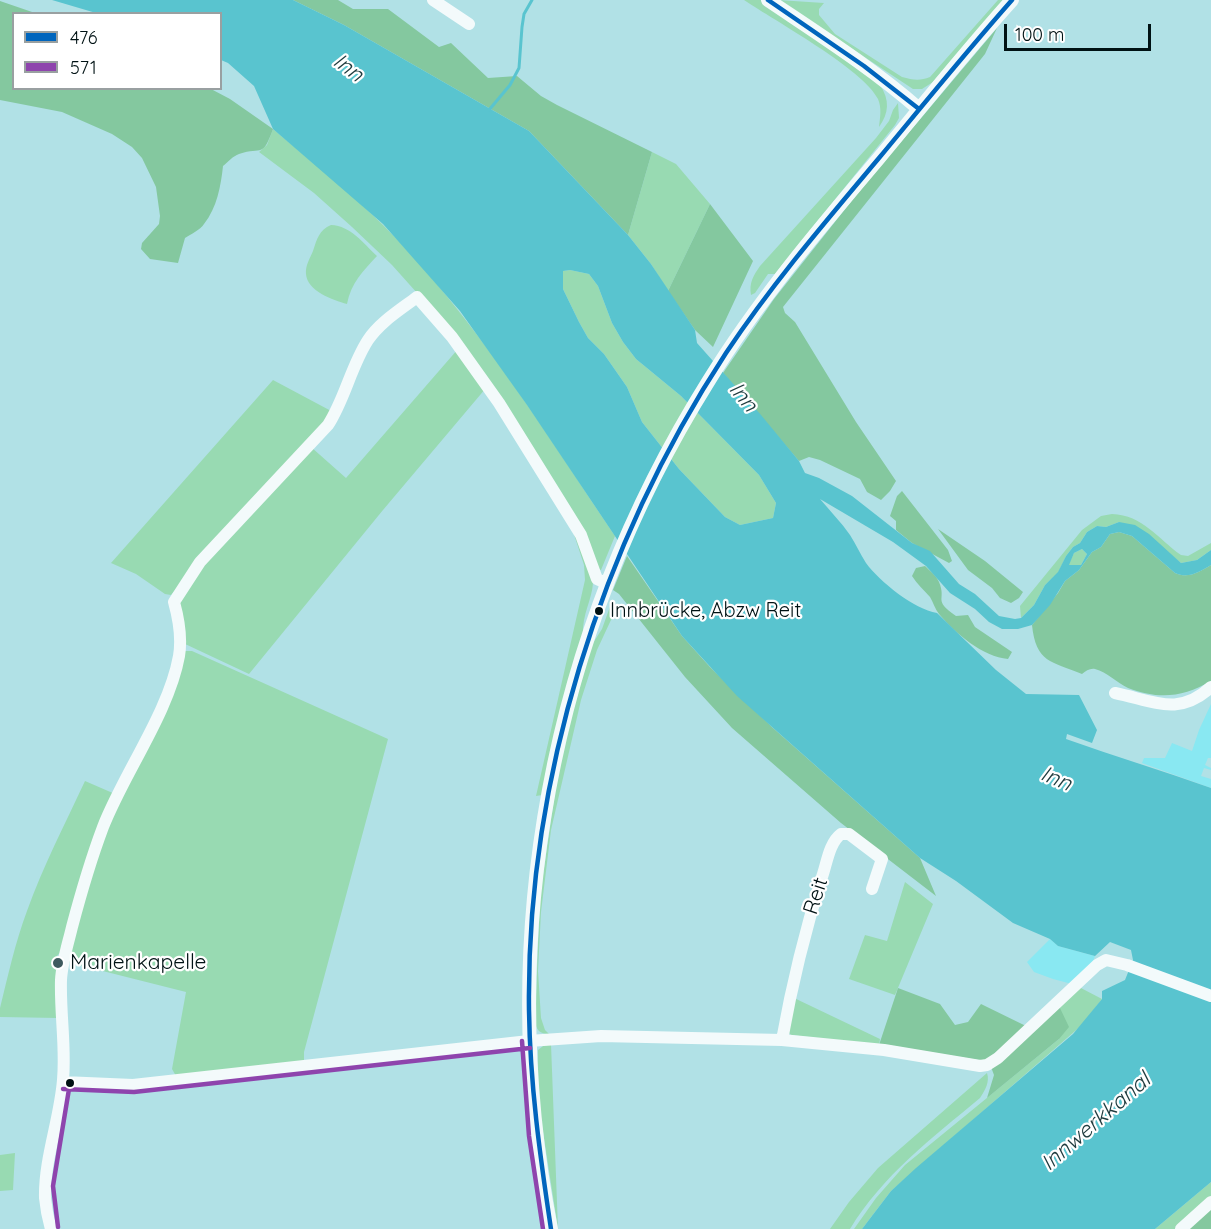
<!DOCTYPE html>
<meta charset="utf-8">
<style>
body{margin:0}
#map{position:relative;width:1211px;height:1229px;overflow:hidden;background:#b1e1e6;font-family:Quicksand,sans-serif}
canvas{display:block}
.legend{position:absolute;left:12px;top:12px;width:210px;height:78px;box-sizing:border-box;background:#fff;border:2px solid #99a0a1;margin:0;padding:8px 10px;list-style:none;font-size:18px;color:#001214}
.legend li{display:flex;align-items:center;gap:12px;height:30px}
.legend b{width:30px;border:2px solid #99a0a1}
.scale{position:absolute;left:1004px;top:24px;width:147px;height:27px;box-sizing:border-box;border:3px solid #001214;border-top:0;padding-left:8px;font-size:18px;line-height:21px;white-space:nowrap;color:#001214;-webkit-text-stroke:4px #fff;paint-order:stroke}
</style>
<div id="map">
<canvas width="1211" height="1229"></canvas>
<ul class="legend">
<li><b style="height:8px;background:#0065bd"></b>476</li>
<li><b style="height:8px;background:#8e44ad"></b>571</li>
</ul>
<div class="scale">100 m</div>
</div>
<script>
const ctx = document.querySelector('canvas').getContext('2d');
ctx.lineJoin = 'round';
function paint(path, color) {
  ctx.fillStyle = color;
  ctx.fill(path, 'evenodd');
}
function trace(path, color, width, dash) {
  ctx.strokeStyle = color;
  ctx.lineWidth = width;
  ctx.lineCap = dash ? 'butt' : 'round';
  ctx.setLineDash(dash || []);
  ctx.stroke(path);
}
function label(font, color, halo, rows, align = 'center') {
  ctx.font = font + ' Quicksand,sans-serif';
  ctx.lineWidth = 4.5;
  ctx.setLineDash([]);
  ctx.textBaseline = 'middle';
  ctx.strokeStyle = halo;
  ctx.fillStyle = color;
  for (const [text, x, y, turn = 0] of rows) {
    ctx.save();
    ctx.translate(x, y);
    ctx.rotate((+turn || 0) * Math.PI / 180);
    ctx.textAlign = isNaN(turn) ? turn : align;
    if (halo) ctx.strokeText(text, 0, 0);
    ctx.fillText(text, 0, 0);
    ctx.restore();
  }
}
paint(new Path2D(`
 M1211,704V758H1208L1205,765L1211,768V770L1204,768L1201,776L1211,779V788L1142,763L1144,758H1165L1172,743L1192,751L1199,730Z
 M1050,939L1058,946L1095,956L1091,966L1072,984L1053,979L1034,972L1027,962Z`), '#89e8f2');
paint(new Path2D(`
 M744,0H761L880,85C890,100 889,113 879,127C880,118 882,108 878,99C863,69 775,21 744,0Z
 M778,0L824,3L819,9V15L835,34L902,77C913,80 920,81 930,77L998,0H1003L933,82L922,89H913Z
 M898,103L899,118L895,125L775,274H768L755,293L751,295C749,283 753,276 760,266L876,138L889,121L893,110Z
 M273,129C310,160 349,191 383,225C474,316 543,429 615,536L601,570L598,569L581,529L426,303L392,265L352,227L314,193L259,152L267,145Z
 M652,152L676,164L710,204L668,291L651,264L628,235Z
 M331,225C351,226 363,243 377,256C363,271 351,283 347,304C333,300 307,291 306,274C305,266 310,258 313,251C317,239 319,230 331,225Z
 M570,270L589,274L598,286L612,323L623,342L636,359L681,396L759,475L776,503L773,518L740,525L725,517L679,469L642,422L627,387L604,354L588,338L579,322L563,289V271Z
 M458,349L486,388L383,510L249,674L183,643L180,601L192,577L311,447L346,478Z
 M273,380L333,412L171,595L165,594L136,574L111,563Z
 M1112,514C1143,515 1158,539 1181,555L1188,556L1211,543V550L1197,560L1181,563L1166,551L1119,522L1106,527L1097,526L1087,532L1080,543L1073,547L1066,556L1058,573L1045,585L1034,605L1021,618L1020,606L1082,530L1101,516Z
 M571,525C579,542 594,564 593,583C592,600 582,614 583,635L557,727L542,795L536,796L585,580L584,565Z
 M1082,549L1087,554L1081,565H1068L1074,553Z
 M612,601L617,607L597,650L581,700L551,830L541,912L538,971L541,1018L545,1030L549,1034C540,1034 536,1030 535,1021L540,896L560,758L591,646L602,629Z
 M185,651H192L388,739L304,1052V1062L176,1076L172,1069L186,992L67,962L103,836Z
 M85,781L115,794L65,947L56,957L53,966L60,970L58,1018L0,1017V1008C8,976 15,943 27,911C43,866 65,824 85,781Z
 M905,882L933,904L895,995L849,979L865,935L887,941Z
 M1079,987L1102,999L1082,1025L891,1191L862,1229H854L876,1198L905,1165L1059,1039V1006Z
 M792,997L880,1039L879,1045L791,1035L789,1033Z
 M551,1044L558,1229L537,1093L538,1050L543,1046Z
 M987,1073C990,1082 985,1090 980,1098C932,1138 883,1175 850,1229H830L849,1202L878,1168Z
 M15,1153L13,1190L0,1191V1155Z
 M1211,1182V1199L1178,1229H1155Z`), '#98dab2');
paint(new Path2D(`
 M293,0H338L353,9H388L439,47L451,43L488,78L517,76L541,96L557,105L652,152L628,235L529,131L344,25Z
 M0,1L35,13L14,14V88L211,89L230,99L273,129C262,159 263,146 239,154C233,156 228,162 223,166C221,185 217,208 204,224C200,230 191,234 185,238L178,263L150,259L141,249L142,243L159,224L160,216L156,187L142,158L132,147L112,134L62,112L0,100Z
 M997,28L985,54L783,307L785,313L795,322L856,422L896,481L890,491L881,500L867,492L860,479L820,460L809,457L799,461L723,373L774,299L857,194Z
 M710,204L753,261L713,347L695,330L668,291Z
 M902,491L948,550L952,561L949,563L912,543L896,530V521L890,516L897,496Z
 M938,529L985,561L1023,592L1019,598L1011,603L1000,598L992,588L968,570Z
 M1119,532L1132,536L1175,573C1189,579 1199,572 1211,565V681C1183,697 1160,700 1128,688C1117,683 1107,672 1095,669C1090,668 1086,671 1082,674C1051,661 1036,663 1032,625L1058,593L1065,581L1079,570L1092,552L1101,547L1110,534Z
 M627,556L682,636L710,667L773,728L920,858L936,896L841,823L732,728L685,677L619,594L613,590Z
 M925,566C930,571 936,575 939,582C947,601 932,599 956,616L968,615L975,627L1012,652L1008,659C983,657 955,633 939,614C935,609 933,602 930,597C924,590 917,584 912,576L916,568Z
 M898,988L940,1004L955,1025L968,1022L981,1004L1028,1027L985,1061L879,1045Z
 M1059,1006L1069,1027L1059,1039L987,1098L994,1075L991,1067Z
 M1211,1204V1229H1184Z`), '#84c89f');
paint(new Path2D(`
 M52,0H293L344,25L529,131L628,235L651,264L695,330L697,343L761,415L799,461L805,473L819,478L852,496L912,543L930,551L959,584L975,594L999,616L1015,619L1021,618L1034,605L1045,585L1058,572L1066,556L1073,547L1080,543L1087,532L1097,526L1106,527L1119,522L1135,525L1149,534L1181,563L1197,560L1211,550V565C1199,572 1189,579 1175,573L1132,536L1119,532L1110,534L1101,547L1092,552L1079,570L1065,581L1050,605L1032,625L1018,629H1002L989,622L975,609L950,593L926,566L893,542L820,499C830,511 841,522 850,535C856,544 860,554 866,563C880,582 914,609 937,613L996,670L1026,694L1079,695L1097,730L1092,743L1067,734L1066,739C1114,756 1163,771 1211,788V1182L1155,1229H862L891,1191L916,1168L1073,1034L1102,999V991L1125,980L1133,960L1131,950L1110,942L1095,956L1058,946L1050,939L1013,923L956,881L920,858L737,696L682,636L527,405L460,311L383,224L273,129L254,86L228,63L221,60L220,14L96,13ZM570,270L589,274L598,286L612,323L623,342L636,359L681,396L759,475L776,503L773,518L740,525L725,517L679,469L642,422L627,387L604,354L588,338L579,322L563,289V271ZM1082,549L1087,554L1081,565H1069L1074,553Z`), '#59c4cf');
trace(new Path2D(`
 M489,110L510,85L519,68L522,27L524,14L532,0`), '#59c4cf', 3);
trace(new Path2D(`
 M433,0L469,24
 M1115,693C1154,701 1179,717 1211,687
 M782,1040C792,984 805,931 822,877C827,863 829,843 841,834H849L882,859L872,889
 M63,1082L133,1085L529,1041L601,1036L782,1040L884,1050L980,1066L987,1065L998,1058L1097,965L1106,960L1127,965L1211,996
 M51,1229C48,1219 46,1208 45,1198C44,1159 60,1119 63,1080C66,1047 60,1014 61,980C62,962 68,944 72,927C81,893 91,859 103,827C124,773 169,712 179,656C182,638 179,620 174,602L200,562L328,425C345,399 351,366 368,340C380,322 400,310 417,297L452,337L499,403L581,535L597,579L606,583
 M1181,1229L1211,1202`), '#f3fafb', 12);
trace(new Path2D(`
 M768,0C820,35 872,68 919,109
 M551,1229C494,936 550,635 708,382C757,302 818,230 879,158C923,105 966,51 1012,0`), '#f3fafb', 14);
trace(new Path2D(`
 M768,0L864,66L919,109
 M551,1229C540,1156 530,1084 529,1010C526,781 601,544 726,353C772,284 826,221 879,158C923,105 966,52 1012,0`), '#0065bd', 4.5);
trace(new Path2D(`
 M522,1041L529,1136L543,1229
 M63,1089L134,1092L530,1048
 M58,1227L53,1186L70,1083`), '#8e44ad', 4.5);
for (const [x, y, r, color] of [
 [599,611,5,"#001214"],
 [58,963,6,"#3e5a5e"],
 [70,1083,5,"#001214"]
]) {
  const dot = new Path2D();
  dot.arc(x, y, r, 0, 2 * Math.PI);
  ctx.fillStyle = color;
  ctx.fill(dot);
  trace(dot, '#fff', 2);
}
label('20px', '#001214', '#fff', [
 ["Innbrücke, Abzw Reit",610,611]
], 'left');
label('21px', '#001214', '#fff', [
 ["Reit",816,896,-72]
]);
label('21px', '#001214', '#fff', [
 ["Marienkapelle",70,963]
], 'left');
label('italic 22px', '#203c3f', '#fff', [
 ["Inn",348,68,37],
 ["Inn",743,397,51],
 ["Inn",1056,779,23],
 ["Innwerkkanal",1096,1122,-41]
]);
</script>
